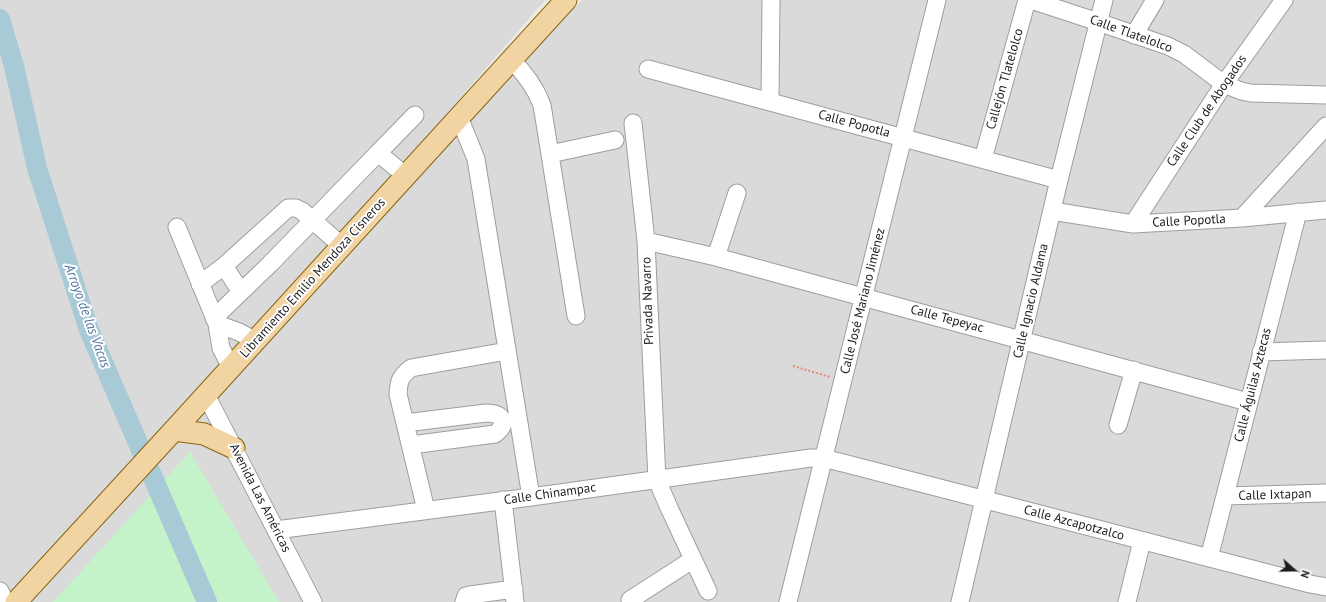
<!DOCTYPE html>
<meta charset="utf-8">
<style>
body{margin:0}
#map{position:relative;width:1326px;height:602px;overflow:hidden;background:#edeae3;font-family:"PT Sans",sans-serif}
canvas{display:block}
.north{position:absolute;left:1274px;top:550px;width:40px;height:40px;-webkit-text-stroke:3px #fff;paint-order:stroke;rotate:110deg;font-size:11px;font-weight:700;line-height:16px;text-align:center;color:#1d1d1d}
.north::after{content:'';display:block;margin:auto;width:14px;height:18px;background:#1d1d1d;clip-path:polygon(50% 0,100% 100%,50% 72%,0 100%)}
</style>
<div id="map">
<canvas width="1326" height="602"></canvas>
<div class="north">N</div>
</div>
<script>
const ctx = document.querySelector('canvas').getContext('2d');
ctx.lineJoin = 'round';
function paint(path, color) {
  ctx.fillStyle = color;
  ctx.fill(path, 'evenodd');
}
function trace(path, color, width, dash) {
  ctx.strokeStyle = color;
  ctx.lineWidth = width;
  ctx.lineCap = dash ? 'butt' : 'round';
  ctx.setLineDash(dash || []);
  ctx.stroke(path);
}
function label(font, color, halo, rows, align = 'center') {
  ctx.font = font + ' "PT Sans",sans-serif';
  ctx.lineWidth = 4;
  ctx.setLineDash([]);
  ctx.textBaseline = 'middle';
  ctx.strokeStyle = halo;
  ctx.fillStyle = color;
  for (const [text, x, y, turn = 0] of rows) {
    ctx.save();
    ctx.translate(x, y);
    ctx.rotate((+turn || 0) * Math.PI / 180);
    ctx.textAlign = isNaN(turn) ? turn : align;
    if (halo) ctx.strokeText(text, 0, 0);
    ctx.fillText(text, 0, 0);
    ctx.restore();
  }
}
paint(new Path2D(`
 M0,0H545L196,404L582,0H1326V602H0Z`), '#dbdada');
paint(new Path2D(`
 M190,452L279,602H53Z`), '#c4f3ca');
trace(new Path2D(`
 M0,19L14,66L37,168L89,330L207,602`), '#a8cad6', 20);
const minor = new Path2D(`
 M1031,0L1098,22L1168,46L1184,54L1224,84L1241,91L1251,93L1326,95
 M1134,35L1155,0
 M511,60C525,73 535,87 542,105L576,316
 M648,69L1059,180
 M770,101L771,0
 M459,117L476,159L531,497
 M633,123L646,241L657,480L670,510L708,591
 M550,154L615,140
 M983,159L1027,0
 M406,176L378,153L415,115
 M1052,211L1133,224L1242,218L1326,210
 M1242,218L1326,126
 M1133,224L1224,84L1284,0
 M177,227L217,324L221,348L231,368
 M646,241L716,257L1248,402
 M716,257L737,193
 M200,284L224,266
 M241,292L224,266L288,208H296L302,211L342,246
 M214,318L270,264L378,153
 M217,324L239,332L256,341
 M1261,352L1326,350
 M206,395L313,602
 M405,423L486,413C502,413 510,423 495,434L411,445
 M1118,425L1134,370
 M1225,496L1326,493
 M503,500L515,602
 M426,510L398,394C399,380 400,377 411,368L507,351
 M276,530L531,497L811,458H823L847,464L1310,584L1326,587
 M1209,558L1298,212
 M0,591L5,602
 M630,600L692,560
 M464,602L466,596L470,595L514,589
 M788,602L937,0
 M960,602L1059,180L1104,0
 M1127,602L1142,541`);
const major = new Path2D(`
 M174,430L204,434L234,448
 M16,602L174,430L566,0`);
trace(minor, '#9e9e9e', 19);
trace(major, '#87650f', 23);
trace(new Path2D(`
 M793,366L830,377`), '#eb8876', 2, [2, 2]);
trace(minor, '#fff', 17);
trace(major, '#f2d4a3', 21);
label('13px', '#1d1d1d', '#fff', [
 ["Calle Tlatelolco",1131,34,20],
 ["Callejón Tlatelolco",1005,79,-74],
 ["Calle Club de Abogados",1207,111,-56],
 ["Calle Popotla",854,124,15],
 ["Calle Popotla",1189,221,-3],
 ["Libramiento Emilio Mendoza Cisneros",313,278,-48],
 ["Privada Navarro",648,301,-92],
 ["Calle José Mariano Jiménez",863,301,-76],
 ["Calle Ignacio Aldama",1031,301,-77],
 ["Calle Tepeyac",947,319,15],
 ["Calle Águilas Aztecas",1253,385,-76],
 ["Calle Chinampac",550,494,-8],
 ["Calle Ixtapan",1275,495,-2],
 ["Avenida Las Américas",260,498,63],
 ["Calle Azcapotzalco",1074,523,15]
]);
label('italic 14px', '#5377a2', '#fff', [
 ["Arroyo de las Vacas",87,316,70]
]);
</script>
